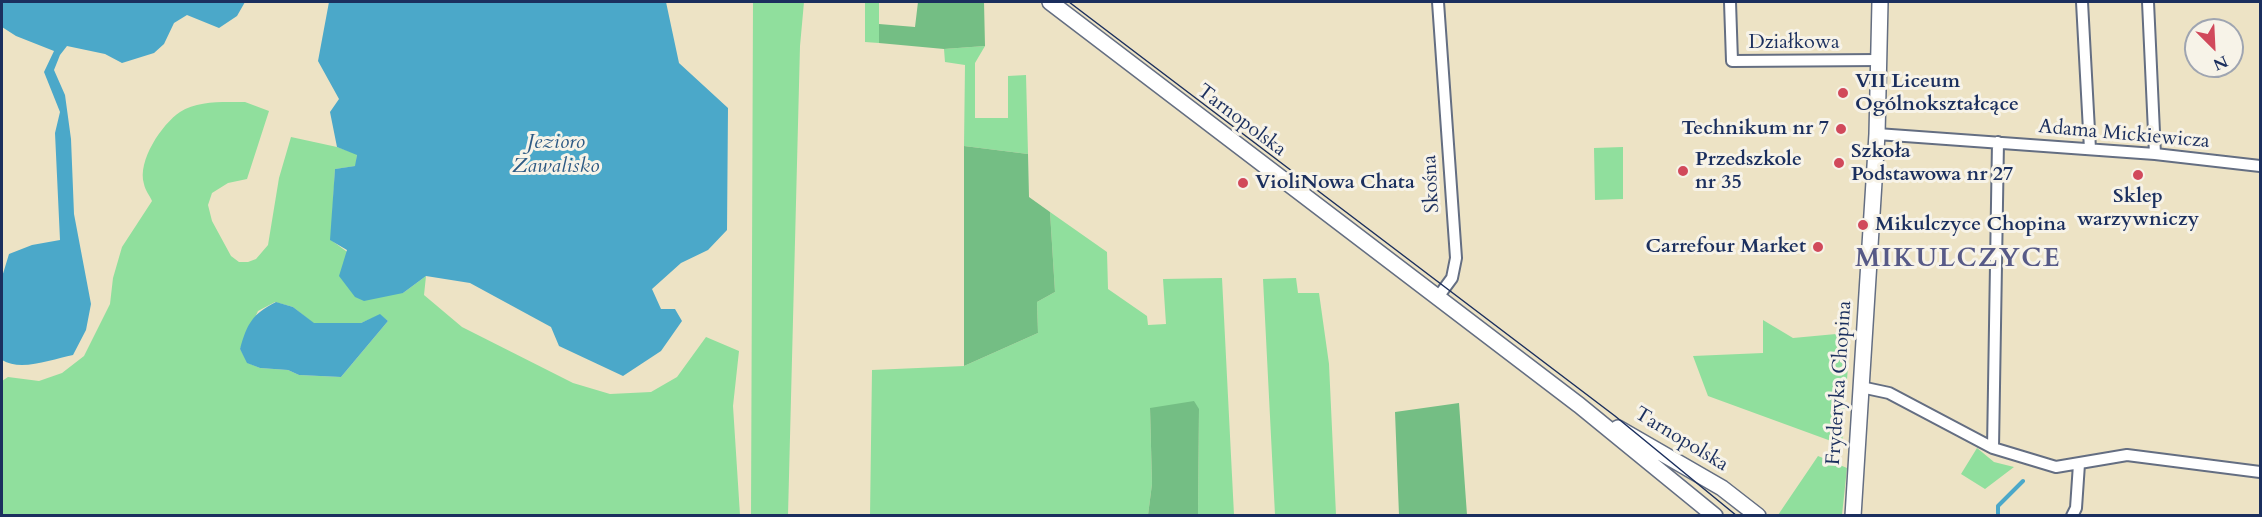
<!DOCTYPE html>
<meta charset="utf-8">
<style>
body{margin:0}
#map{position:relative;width:2262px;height:517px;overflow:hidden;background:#ede3c5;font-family:Cardo,serif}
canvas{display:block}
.frame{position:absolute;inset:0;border:3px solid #1b2f5e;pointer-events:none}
.north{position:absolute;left:2184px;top:18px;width:60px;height:60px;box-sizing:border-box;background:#f7f3e8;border:2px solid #9fa5b1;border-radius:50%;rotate:156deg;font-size:16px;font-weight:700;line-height:24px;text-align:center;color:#1b2f5e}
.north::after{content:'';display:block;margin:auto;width:21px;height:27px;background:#d1495b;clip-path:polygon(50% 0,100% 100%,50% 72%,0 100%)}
</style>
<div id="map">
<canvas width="2262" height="517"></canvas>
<div class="frame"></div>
<div class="north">N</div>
</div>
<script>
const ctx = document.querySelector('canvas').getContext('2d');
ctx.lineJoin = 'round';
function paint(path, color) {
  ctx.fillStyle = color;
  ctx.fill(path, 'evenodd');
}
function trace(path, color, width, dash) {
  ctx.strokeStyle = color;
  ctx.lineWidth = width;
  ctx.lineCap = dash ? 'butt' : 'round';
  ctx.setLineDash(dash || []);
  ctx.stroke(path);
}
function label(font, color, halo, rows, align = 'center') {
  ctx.font = font + ' Cardo,serif';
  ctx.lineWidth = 6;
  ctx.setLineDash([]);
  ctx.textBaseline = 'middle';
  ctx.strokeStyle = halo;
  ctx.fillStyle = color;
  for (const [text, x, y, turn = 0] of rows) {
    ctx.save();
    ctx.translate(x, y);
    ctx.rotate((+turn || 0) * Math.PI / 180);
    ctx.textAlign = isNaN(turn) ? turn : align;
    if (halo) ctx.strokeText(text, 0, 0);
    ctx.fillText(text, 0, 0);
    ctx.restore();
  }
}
paint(new Path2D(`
 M753,2H804L800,46L788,515H751Z
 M865,2H879V43L865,42Z
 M985,46L975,63V118H1008V76L1026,75L1028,154L964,146L965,65L945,62L944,49Z
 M245,102L269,111L247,179L228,183L212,193L208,205L212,221L231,256L239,262H248L256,259L268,245L279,178L291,137L337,147L357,154L356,166L335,169L331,240L403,293L426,276L424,295L462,327L573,383L610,394L651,392L677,377L706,337L739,351L733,406L740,515L615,514L614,516L2,515V381L8,377L39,381L62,373L84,356L110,304L113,278L122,247L152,201C150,196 145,190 144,184C137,161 162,124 180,112C198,100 225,102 245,102ZM275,302L293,307L313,323H361L380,315L388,321L341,377L299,375L288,370L260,368L248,363L240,349L258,311Z
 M1623,147V199L1595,200L1594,148Z
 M1050,212L1107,252L1108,289L1147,316L1148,325L1166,324L1163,279L1222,278L1234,515H1198L1199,409H1150L1152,484L1148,515L870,516L872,370L964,366L1038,333L1037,302L1055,292Z
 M1296,278L1298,293H1319L1329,364L1336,515H1275L1263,279Z
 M1763,320L1793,338L1836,334L1849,353L1842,445L1708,396L1693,356L1763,353Z
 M1977,448L1994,462L2014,467L1985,489L1961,474Z
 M1818,456L1847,468L1842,515H1778Z`), '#90df9d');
paint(new Path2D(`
 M918,2H984L985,46L944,49L879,43V24L915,27Z
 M964,146L1028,154L1029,197L1050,212L1055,292L1037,302L1038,333L964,366Z
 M1194,401L1199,409L1198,515H1148L1152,484L1150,408Z
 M1459,403L1467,515H1399L1395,412Z`), '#74be84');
paint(new Path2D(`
 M2,2H245L237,16L219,28L187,15L174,23L164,44L154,53L122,63L105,54L67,46L60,55L54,70L65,95L71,139L74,214L91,304L86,330L73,355C52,359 21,372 2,360L3,316L2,277L9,254L32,245L60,240L55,133L60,112L44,72L54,51L16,36L2,27Z
 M329,2H666L679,63L728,108L727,230L708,250L681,263L652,289L661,309H675L682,321L661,351L623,376L559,346L551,327L470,283L426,276L403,293L364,301L355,297L339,276L347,250L330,240L335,169L355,166L357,155L337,147L330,112L339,99L318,61Z
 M276,302L293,307L314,323H361L380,314L388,321L341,377L299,375L288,370L260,368L247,363L240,349C247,324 252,314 276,302Z`), '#4ba8c9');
trace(new Path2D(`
 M1998,516V506L2023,481`), '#4ba8c9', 4);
const street = new Path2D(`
 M1438,2L1456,258L1452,278L1438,297
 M1730,2L1732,61L1880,60
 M2082,2L2090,149
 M2148,2L2155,154
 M1877,134L2155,154L2260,166
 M1861,387L1889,393L1993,448L2056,467L2127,455L2260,472
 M1993,448L1998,142
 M2072,516L2076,508L2079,464`);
const secondary = new Path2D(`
 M1050,2L1579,405L1715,516
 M1618,428L1722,488L1758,516
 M1853,516L1877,134L1880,2`);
trace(street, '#646e82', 14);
trace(secondary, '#646e82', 18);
trace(street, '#fff', 10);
trace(secondary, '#fff', 15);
trace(new Path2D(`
 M1069,2L1615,416L1737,516`), '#1b2f5e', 1.5);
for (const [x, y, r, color] of [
 [1843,93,6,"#d1495b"],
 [1841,129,6,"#d1495b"],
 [1839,163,6,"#d1495b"],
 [1683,171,6,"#d1495b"],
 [2138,175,6,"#d1495b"],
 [1243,183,6,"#d1495b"],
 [1863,225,6,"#d1495b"],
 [1818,247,6,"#d1495b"]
]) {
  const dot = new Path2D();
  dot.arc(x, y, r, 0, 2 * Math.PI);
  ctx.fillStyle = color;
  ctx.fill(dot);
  trace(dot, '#f7f3e8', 2);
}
label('20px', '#1b2f5e', '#f7f3e8', [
 ["Działkowa",1794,43],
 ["Tarnopolska",1241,121,37],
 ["Adama Mickiewicza",2124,135,5],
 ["Skośna",1432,184,-93],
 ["Fryderyka Chopina",1840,383,-86],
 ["Tarnopolska",1681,440,31]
]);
label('bold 20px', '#1b2f5e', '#f7f3e8', [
 ["VII Liceum",1855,82],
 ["Ogólnokształcące",1855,105],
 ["Technikum nr 7",1829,129,"right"],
 ["Szkoła",1851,152],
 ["Podstawowa nr 27",1851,175],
 ["Przedszkole",1695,160],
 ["nr 35",1695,183],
 ["VioliNowa Chata",1255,183],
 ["Sklep",2138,197,"center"],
 ["warzywniczy",2138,220,"center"],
 ["Mikulczyce Chopina",1875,225],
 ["Carrefour Market",1806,247,"right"]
], 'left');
label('italic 21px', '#2c5983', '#f7f3e8', [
 ["Jezioro",556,143],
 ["Zawalisko",556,167]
]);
ctx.letterSpacing = '1.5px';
label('bold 26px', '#575a87', '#f7f3e8', [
 ["MIKULCZYCE",1958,260]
]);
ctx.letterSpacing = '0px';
</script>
